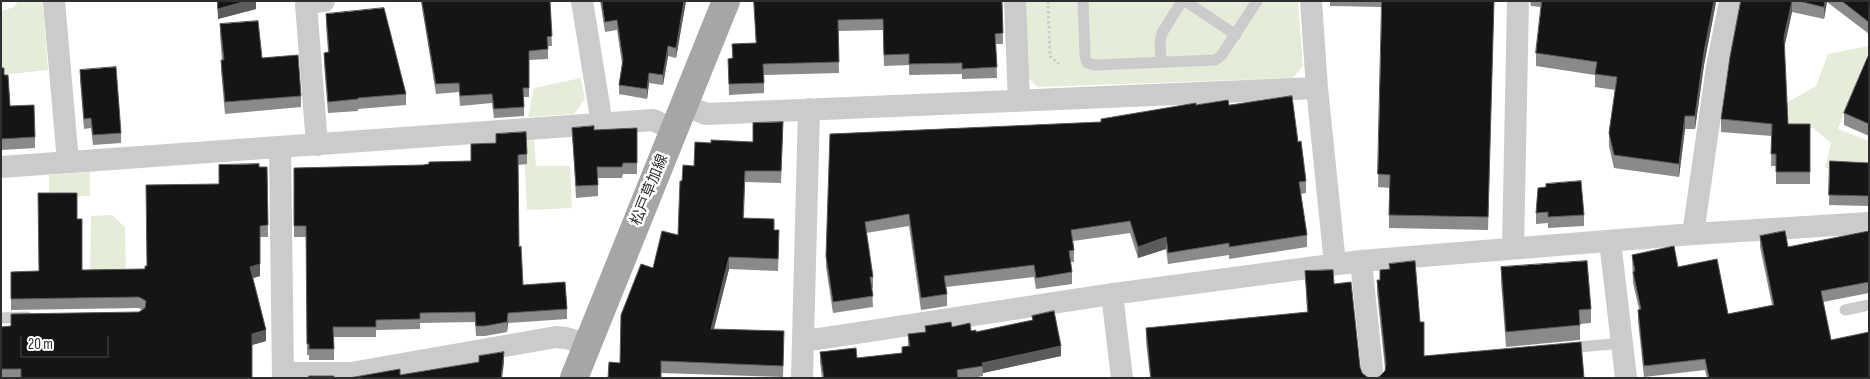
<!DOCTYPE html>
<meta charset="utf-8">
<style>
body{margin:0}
#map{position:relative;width:1870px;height:379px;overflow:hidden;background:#fff;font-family:"Sofia Sans Condensed",sans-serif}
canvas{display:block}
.frame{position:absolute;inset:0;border:2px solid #2e2e2e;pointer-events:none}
.scale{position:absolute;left:20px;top:336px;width:89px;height:22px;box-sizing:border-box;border:2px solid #2e2e2e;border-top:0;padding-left:6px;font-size:15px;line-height:18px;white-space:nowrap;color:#2e2e2e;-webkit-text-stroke:4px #fff;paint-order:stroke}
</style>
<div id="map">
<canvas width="1870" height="379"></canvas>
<div class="frame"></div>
<div class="scale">20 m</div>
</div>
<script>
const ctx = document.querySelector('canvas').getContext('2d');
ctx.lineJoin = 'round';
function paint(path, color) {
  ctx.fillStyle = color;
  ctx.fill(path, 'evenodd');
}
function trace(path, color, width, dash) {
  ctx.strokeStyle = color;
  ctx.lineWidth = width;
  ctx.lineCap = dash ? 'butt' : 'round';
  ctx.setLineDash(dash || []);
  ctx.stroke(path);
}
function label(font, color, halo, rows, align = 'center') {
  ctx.font = font + ' "Sofia Sans Condensed","Noto Sans JP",sans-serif';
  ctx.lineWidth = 5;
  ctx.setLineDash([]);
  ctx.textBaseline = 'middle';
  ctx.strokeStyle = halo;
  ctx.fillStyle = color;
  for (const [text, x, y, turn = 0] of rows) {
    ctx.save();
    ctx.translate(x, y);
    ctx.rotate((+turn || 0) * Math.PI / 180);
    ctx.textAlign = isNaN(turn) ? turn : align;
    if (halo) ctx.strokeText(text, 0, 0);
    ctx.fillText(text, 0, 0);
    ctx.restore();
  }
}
paint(new Path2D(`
 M18,1H43L48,70L1,75V11L14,7Z
 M1024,1H1298L1303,66L1293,78L1038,87L1028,78Z
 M1869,46V50L1838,129L1869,141V172L1825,168L1831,143L1813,128H1740L1758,103L1788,102L1816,86L1828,54Z
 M581,78L585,99L574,114L528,117L534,88Z
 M534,140L536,166H570L572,208L527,210L524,151L512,142Z
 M90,172V196L49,197V175Z
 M112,215L125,227L126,278L90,277L91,216Z`), '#e5edd9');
trace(new Path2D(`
 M1048,1L1050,56L1059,64`), '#cbcbcb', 3, [2.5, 2.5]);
trace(new Path2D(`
 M1083,1L1085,56L1087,63L1095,65L1215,60L1221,56L1257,1
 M1185,1L1236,35
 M1161,62L1160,41L1162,33L1182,1
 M1845,310L1869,305
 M1,318L27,317
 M1568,348L1622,343`), '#cbcbcb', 11);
trace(new Path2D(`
 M54,1L68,162
 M582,1L602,124
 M1015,1L1019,101
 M1311,1L1317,88L1335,264
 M684,105L706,114L1317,88
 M317,145L306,4L324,1
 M280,147L283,378
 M1,167L653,120L674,130
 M1693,234L1717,67L1730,1
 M1610,241L1626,378
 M1513,248L1518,1
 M1361,261L1373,378
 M1112,294L1122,378
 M804,339H818L1112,294L1361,261L1693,234L1869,223
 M283,373H351L556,337L566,338L587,344
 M802,378L809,109`), '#cbcbcb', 22);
trace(new Path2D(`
 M574,378L726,1`), '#a6a6a6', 28);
paint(new Path2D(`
 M217,1H256V9L218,19Z
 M421,1H550L552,46H548V59L529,60V97H524V116L494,118L492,103L460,106L459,92L436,94Z
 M600,1H686L676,58L668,56L663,85L649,83L647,99L619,94V85L622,64L617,30L605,32Z
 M754,1H1002L1003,44H996L997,78L962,79V74L909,75V65L884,66L883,30L838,31L839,73L764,75V93L729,95L728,59L732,58V44L756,43Z
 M1330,1H1494L1488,230L1389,228V188L1378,187L1382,7L1330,6Z
 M1530,1H1716L1704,65L1695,129H1685L1679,177L1614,168L1609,146V133L1615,90L1595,87V75L1536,66V53L1541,7L1531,6Z
 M1741,1H1869V34L1827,2L1824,19L1792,12L1784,47L1788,124H1810V184H1776V166H1771L1772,136L1721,132V119Z
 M326,14L406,94V105L358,109V111L328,113L324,64V53L328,52L326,25Z
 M220,24L262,58L301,96V107L225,114L221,71V60H222L220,35Z
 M1869,54V136L1844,125V113Z
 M1,68L4,75L10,106L35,137V148L1,150Z
 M80,70L121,133V143L93,145L91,128L84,129L80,80Z
 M1196,105H1229L1298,142L1306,181V193L1301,194L1307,235V247L1229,259V255L1168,264L1166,249L1138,258L1130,233L1073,241L1074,250V262H1071L1072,272V284L1036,289L1034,277L946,287L947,294V306L921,310L909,226L866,233L873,277V288L872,289L873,307L833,313L826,267L830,134L1101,122Z
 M572,128L594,130L637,128V174H623L622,178H598V196L576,198Z
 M496,134L527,154V164L518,165L519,247L523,285L567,309V319L508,323L507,332L485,336H476L475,322L420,323V329L376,330V337H334V360H309V355H307L306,237H294V168L423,165L471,161L496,143Z
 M783,134L781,183L745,182L744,218L774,230L779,242L778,271L729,269L714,329L784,343L783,377L661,373L620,363L653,268L678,235L682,181L711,143L753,142Z
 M1830,161L1869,163V206L1829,205Z
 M259,167H267L268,237H260V276L253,278L266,341L252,345V378H1V327L11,326L139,312L142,310L139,308L11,310V272L39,271L77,219L82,270L145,269L219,184Z
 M1546,187L1584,215V226L1548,228V223L1536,224V213Z
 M1869,231V293L1823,302L1831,340L1869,378H1707L1705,370L1644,377L1638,321V310L1639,309L1633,283L1632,255L1678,267L1728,314L1772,305L1760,247V236L1788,247Z
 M1389,264L1420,322L1424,356L1380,376L1385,371V369L1377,292V280H1380V270L1389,269Z
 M1501,267L1591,309V323L1580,324V340L1506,347L1501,281Z
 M1305,271L1334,284L1362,373L1367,377L1370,378H1150L1146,341V328L1307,312Z
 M1032,316L1061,356L983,373V376L972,378H822L820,362V352L857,358L902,353V347L908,346V334L925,332V326L976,332L1032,320Z`), '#8a8a8a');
paint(new Path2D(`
 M246,1H256V9L218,19V9Z
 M684,1H686L676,58V48Z
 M1714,1H1716V3L1704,65L1695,129V116L1704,52Z
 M1792,1V12L1784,49V37Z
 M1825,1H1827L1824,19V7Z
 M668,46V56L663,85V75Z
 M649,73V83L647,99V89Z
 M1685,116V129L1679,177V164Z
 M1166,237V249L1138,258V247Z
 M729,257V269L711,340V329Z
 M260,264V276L250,279V267Z
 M508,313V323L507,332V322Z
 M266,330V341L252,345V334Z
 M1061,346V356L983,373L982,363Z
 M504,352V363L502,378H501Z`), '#5b5b5b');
const building = new Path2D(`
 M218,1H246L218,9Z
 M422,1H550L552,36L547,37L548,49L529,51V88H523L524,107L494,109L492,94L460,96L459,83L436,84Z
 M602,1H684L676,48L668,46L663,75L649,73L647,89L619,85L623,60L617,20L605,22Z
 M754,1H1002L1003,33L995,34L997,67L962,69V63L909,64V54L884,55L883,19L838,20L839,62L763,64L764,83L729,84L728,59L733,58L732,44L756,43Z
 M1382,1H1494L1488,217L1389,215L1390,175L1378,174Z
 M1542,1H1714L1704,52L1695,116H1685L1679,164L1614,155L1609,133L1617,77L1595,74L1597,62L1536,53Z
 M1741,1H1792L1784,37L1788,124H1810V172H1776V154H1771L1772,124L1721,119L1730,57Z
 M1799,1H1825L1824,7Z
 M1842,1H1869V22Z
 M384,8L406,94L358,98V99L328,102L324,53L329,52L326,14Z
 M258,21L262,58L298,55L301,96L225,102L221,60H224L220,24Z
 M1869,54V124L1844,113Z
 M116,67L121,133L93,135L91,118L84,119L80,70Z
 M1,68H4V75H8L10,106L34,105L35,137L1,139Z
 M1292,96L1298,142L1301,141L1306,181L1299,182L1307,235L1229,247V243L1168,253L1166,237L1138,247L1130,221L1071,230L1074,250L1069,251L1072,272L1036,278L1034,265L944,276L947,294L921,298L909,214L865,222L873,277H870L873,296L833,302L826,256L830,134L1101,122V119L1196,103V105L1228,100L1229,105Z
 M783,122L781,171H745L743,218L774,219V230H779L778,259L729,257L711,329L784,331L783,366L661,361V378H608L609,362L620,363L621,315L641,264L653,268L662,231L678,235L680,181H682L683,165L694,166L695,142L711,143V140L753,142V123Z
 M594,126V130L637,128V163H623L622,167H597L598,185L576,186L572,128Z
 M526,132L527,154L518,155L519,247L521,246L523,285L565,282L567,309L508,313L507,322L485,326H476L475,312L420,313V319L376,320V327H333L334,349H309V344H307L306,226H294V168L423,165L429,164V162L471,161V144L496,143V134Z
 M1830,161L1869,163V196L1829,195Z
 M259,164V167H267L268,225L260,226V264L250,267L266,330L252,334V378H21V369H1V327L11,326V314L139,312L145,308L146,301L139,297L11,299V272L39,271L38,193H77V219H82V270L145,269V266H147L146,185L219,184V165Z
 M1581,181L1584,215L1548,217V212L1536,213L1538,188L1546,187V184Z
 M1785,231L1788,247L1869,231V282L1821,291L1831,340L1869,332V378H1709L1705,359L1644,366L1638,310L1641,309L1633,272L1635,271L1632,255L1674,246L1678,267L1717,259L1728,314L1774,305L1760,236Z
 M1415,261L1420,322H1424V356L1581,342L1584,378H1377L1380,376L1385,371L1386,364L1377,280H1380V270L1390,269L1389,264Z
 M1587,261L1591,309L1579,310L1580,325L1506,332L1501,267Z
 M1333,270L1334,284L1351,282L1360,367L1362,373L1367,377L1370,378H1151L1146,328L1308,312L1305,271Z
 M1054,311L1061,346L982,363L983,366L957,370L958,378H824L820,352L856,348L857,358L902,353V347L910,346L908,334L926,332L925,326L951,322L952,327L970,323L971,331L976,330V332L1033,320L1032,316Z
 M504,352L501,378H349L400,369V375L479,362V356Z
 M309,376H334V378H309Z`);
paint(building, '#151515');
trace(building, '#5b5b5b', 1);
label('15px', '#2e2e2e', '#fff', [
 ["松戸草加線",650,190,-68]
]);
</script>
